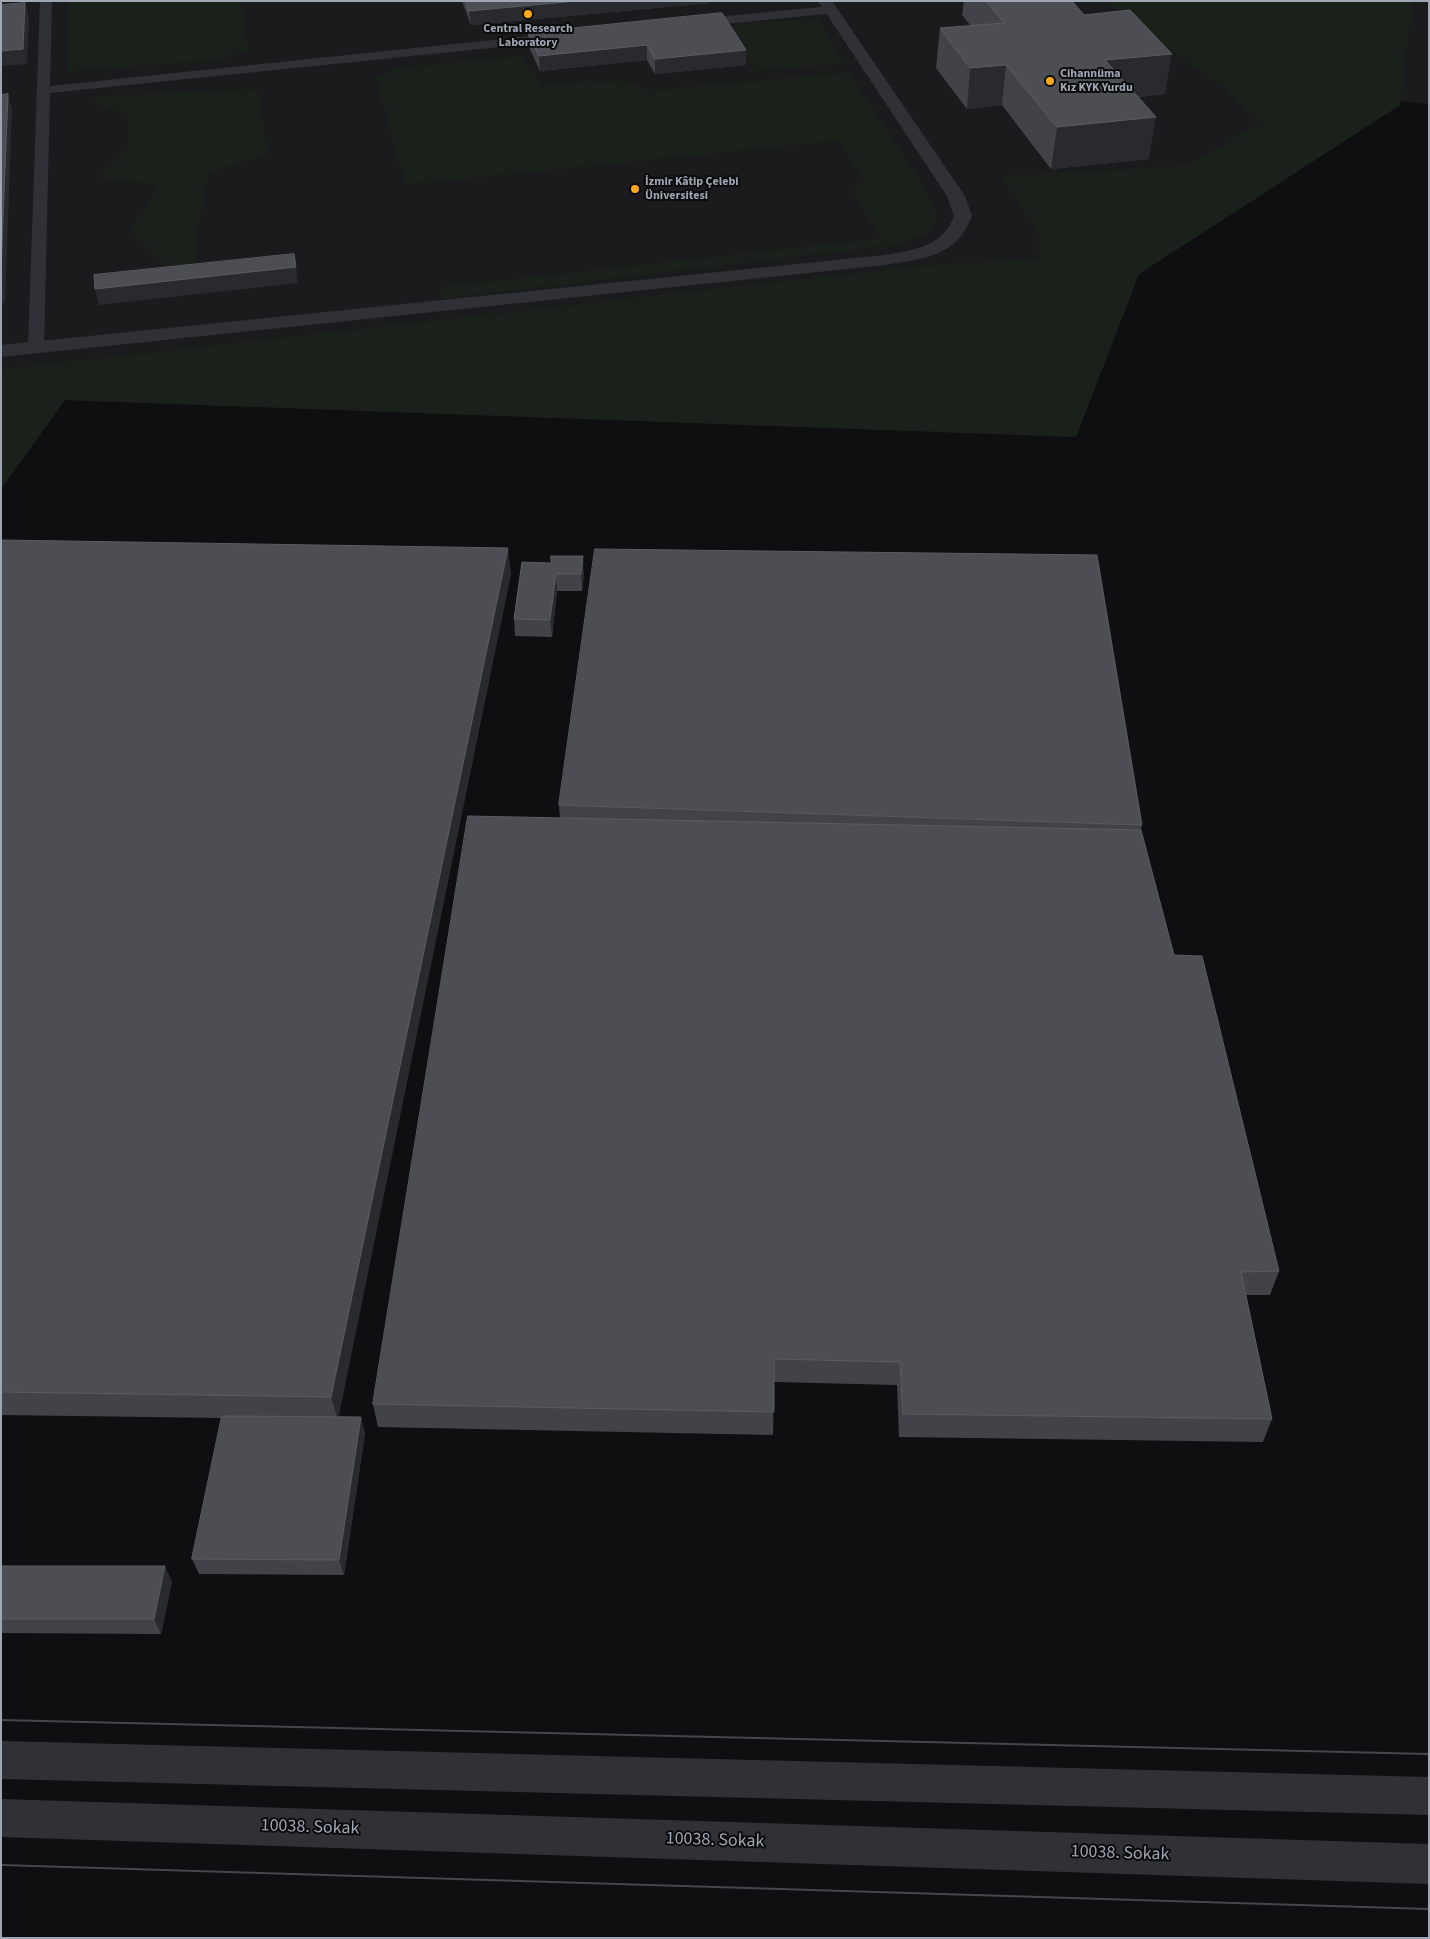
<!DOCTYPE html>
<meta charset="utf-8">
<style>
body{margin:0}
#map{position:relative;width:1430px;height:1939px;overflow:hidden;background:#0f0f11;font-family:"Source Sans 3",sans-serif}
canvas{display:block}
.frame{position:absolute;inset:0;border:2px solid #9fa6b3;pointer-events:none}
</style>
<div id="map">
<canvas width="1430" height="1939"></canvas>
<div class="frame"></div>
</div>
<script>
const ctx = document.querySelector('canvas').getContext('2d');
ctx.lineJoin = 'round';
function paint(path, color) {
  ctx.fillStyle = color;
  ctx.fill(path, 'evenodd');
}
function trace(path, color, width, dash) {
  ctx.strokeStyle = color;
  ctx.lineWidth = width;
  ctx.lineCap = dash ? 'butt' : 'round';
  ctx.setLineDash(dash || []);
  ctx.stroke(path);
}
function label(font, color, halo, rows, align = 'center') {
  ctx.font = font + ' "Source Sans 3",sans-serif';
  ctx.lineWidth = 4;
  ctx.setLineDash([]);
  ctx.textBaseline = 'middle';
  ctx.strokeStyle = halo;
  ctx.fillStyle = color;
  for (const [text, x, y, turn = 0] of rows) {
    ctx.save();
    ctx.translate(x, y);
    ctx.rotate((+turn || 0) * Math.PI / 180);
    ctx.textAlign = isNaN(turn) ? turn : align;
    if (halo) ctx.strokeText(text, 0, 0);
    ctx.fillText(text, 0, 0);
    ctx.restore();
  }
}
paint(new Path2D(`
 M1,1H1429V104L1401,101L1400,105L1139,274L1076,437L65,400L1,489Z`), '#1b1b1e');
paint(new Path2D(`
 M67,1H240L248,51L216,61L68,71Z
 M1104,1H1413L1400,105L1139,274L1076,437L65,400L1,489V369L923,265L1038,259L1039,233L1001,176L1189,165L1261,122L1218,84Z
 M817,18L844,64L755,71L731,25Z
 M521,56L542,86L586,80L627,82L652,90L848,72L925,188L937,218L926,234L897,245L442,299L438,287L881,238L852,190L865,182L839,141L405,185L376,78L402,67Z
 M257,89L268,155L210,172L197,228L195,271L169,270L130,231L159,186L98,177L128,147V114L98,105L94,96Z`), '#1a211a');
paint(new Path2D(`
 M40,1H52L50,86L559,33L565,37L559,41L50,93L44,347L42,350H30L28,347Z
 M831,6L835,7L837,10L835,13L695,27L689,23L695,19Z`), '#303136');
paint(new Path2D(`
 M818,1H832L965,196L972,216C956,258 924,258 885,265L1,357V345L885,255C915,249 942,248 954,216L947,196Z
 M1,1741L1429,1777V1815L1,1779Z
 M1,1799L1429,1844V1884L1,1837Z`), '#303136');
trace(new Path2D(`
 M1,1720L1429,1754
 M1,1865L1429,1909`), '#45474d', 2);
paint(new Path2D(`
 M462,1H710V3L471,25Z
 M964,1H1072L1084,15L1165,94L1137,97L1149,159L1051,169L1002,105L967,109L936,68L940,28L971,26L962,15Z
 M722,13L746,65L655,74L647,60L540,71L529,47L528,33Z
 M1,540L511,573L338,1417L365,1433L344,1575L199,1574L192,1559L222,1418L1,1415Z
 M522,562L584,574L582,591H557L552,637L515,636L514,619Z
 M559,805L1142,825L1141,830L1174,955L1279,1271L1270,1295H1246L1272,1419L1263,1442L899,1437L897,1385L774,1382L773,1435L378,1427L373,1404L560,818Z
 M1,1566L172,1581L161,1634L1,1633Z`), '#424349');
paint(new Path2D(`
 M576,1H710V3L471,25L469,11Z
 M25,3L29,17L27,64L1,66V51Z
 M647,45V60L540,71L539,56Z
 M746,50V65L655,74V59Z
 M1172,54L1165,94L1099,100L1105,60Z
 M1006,65L1002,105L967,109L970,68Z
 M8,94L12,109L5,303H1V270Z
 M1156,117L1149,159L1051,169L1057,127Z
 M294,254L298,283L99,305L95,289Z
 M508,548L511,573L338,1420L331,1397Z
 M583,556L584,574L582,591L581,574Z
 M556,574L557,591L552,637L550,620Z
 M361,1417L365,1433L344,1575L339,1560Z
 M165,1566L172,1581L161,1634L154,1619Z`), '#292a2e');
const building = new Path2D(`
 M466,1H576L469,11Z
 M986,1H1072L1084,15L1130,10L1172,54L1105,60L1156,117L1057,127L1006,65L970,68L940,28L1004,23Z
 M25,3L23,49L1,51V5Z
 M722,13L746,50L655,59L647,45L539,56L528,33Z
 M8,94L1,270V95Z
 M294,254L296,267L95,289L94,275Z
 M1,540L508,548L331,1397L1,1392Z
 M595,549L1097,555L1142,825L559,805Z
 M551,556H583L581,574H556L550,620L514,619L522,562L551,563Z
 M468,816L1141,830L1174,955L1202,956L1279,1271L1241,1272L1272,1419L903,1414L900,1362L774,1359V1412L373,1404Z
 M222,1416L361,1417L339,1560L192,1559Z
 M1,1566H165L154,1619H1Z`);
paint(building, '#4c4e54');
trace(building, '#595c63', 1);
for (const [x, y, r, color] of [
 [528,14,5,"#fda81b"],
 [1050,81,5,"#fda81b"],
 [635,189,5,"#fda81b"]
]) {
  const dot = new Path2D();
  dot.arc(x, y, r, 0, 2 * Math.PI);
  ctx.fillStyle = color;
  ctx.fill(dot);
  trace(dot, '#0b0b0c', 2);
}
label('bold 12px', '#9fa6b3', '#0b0b0c', [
 ["Central Research",528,29,"center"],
 ["Laboratory",528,43,"center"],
 ["Cihannüma",1060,74],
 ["Kız KYK Yurdu",1060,88],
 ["İzmir Kâtip Çelebi",645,182],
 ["Üniversitesi",645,196]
], 'left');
label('18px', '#9fa6b3', '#0b0b0c', [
 ["10038. Sokak",310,1828,2],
 ["10038. Sokak",715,1841,2],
 ["10038. Sokak",1120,1854,2]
]);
</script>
